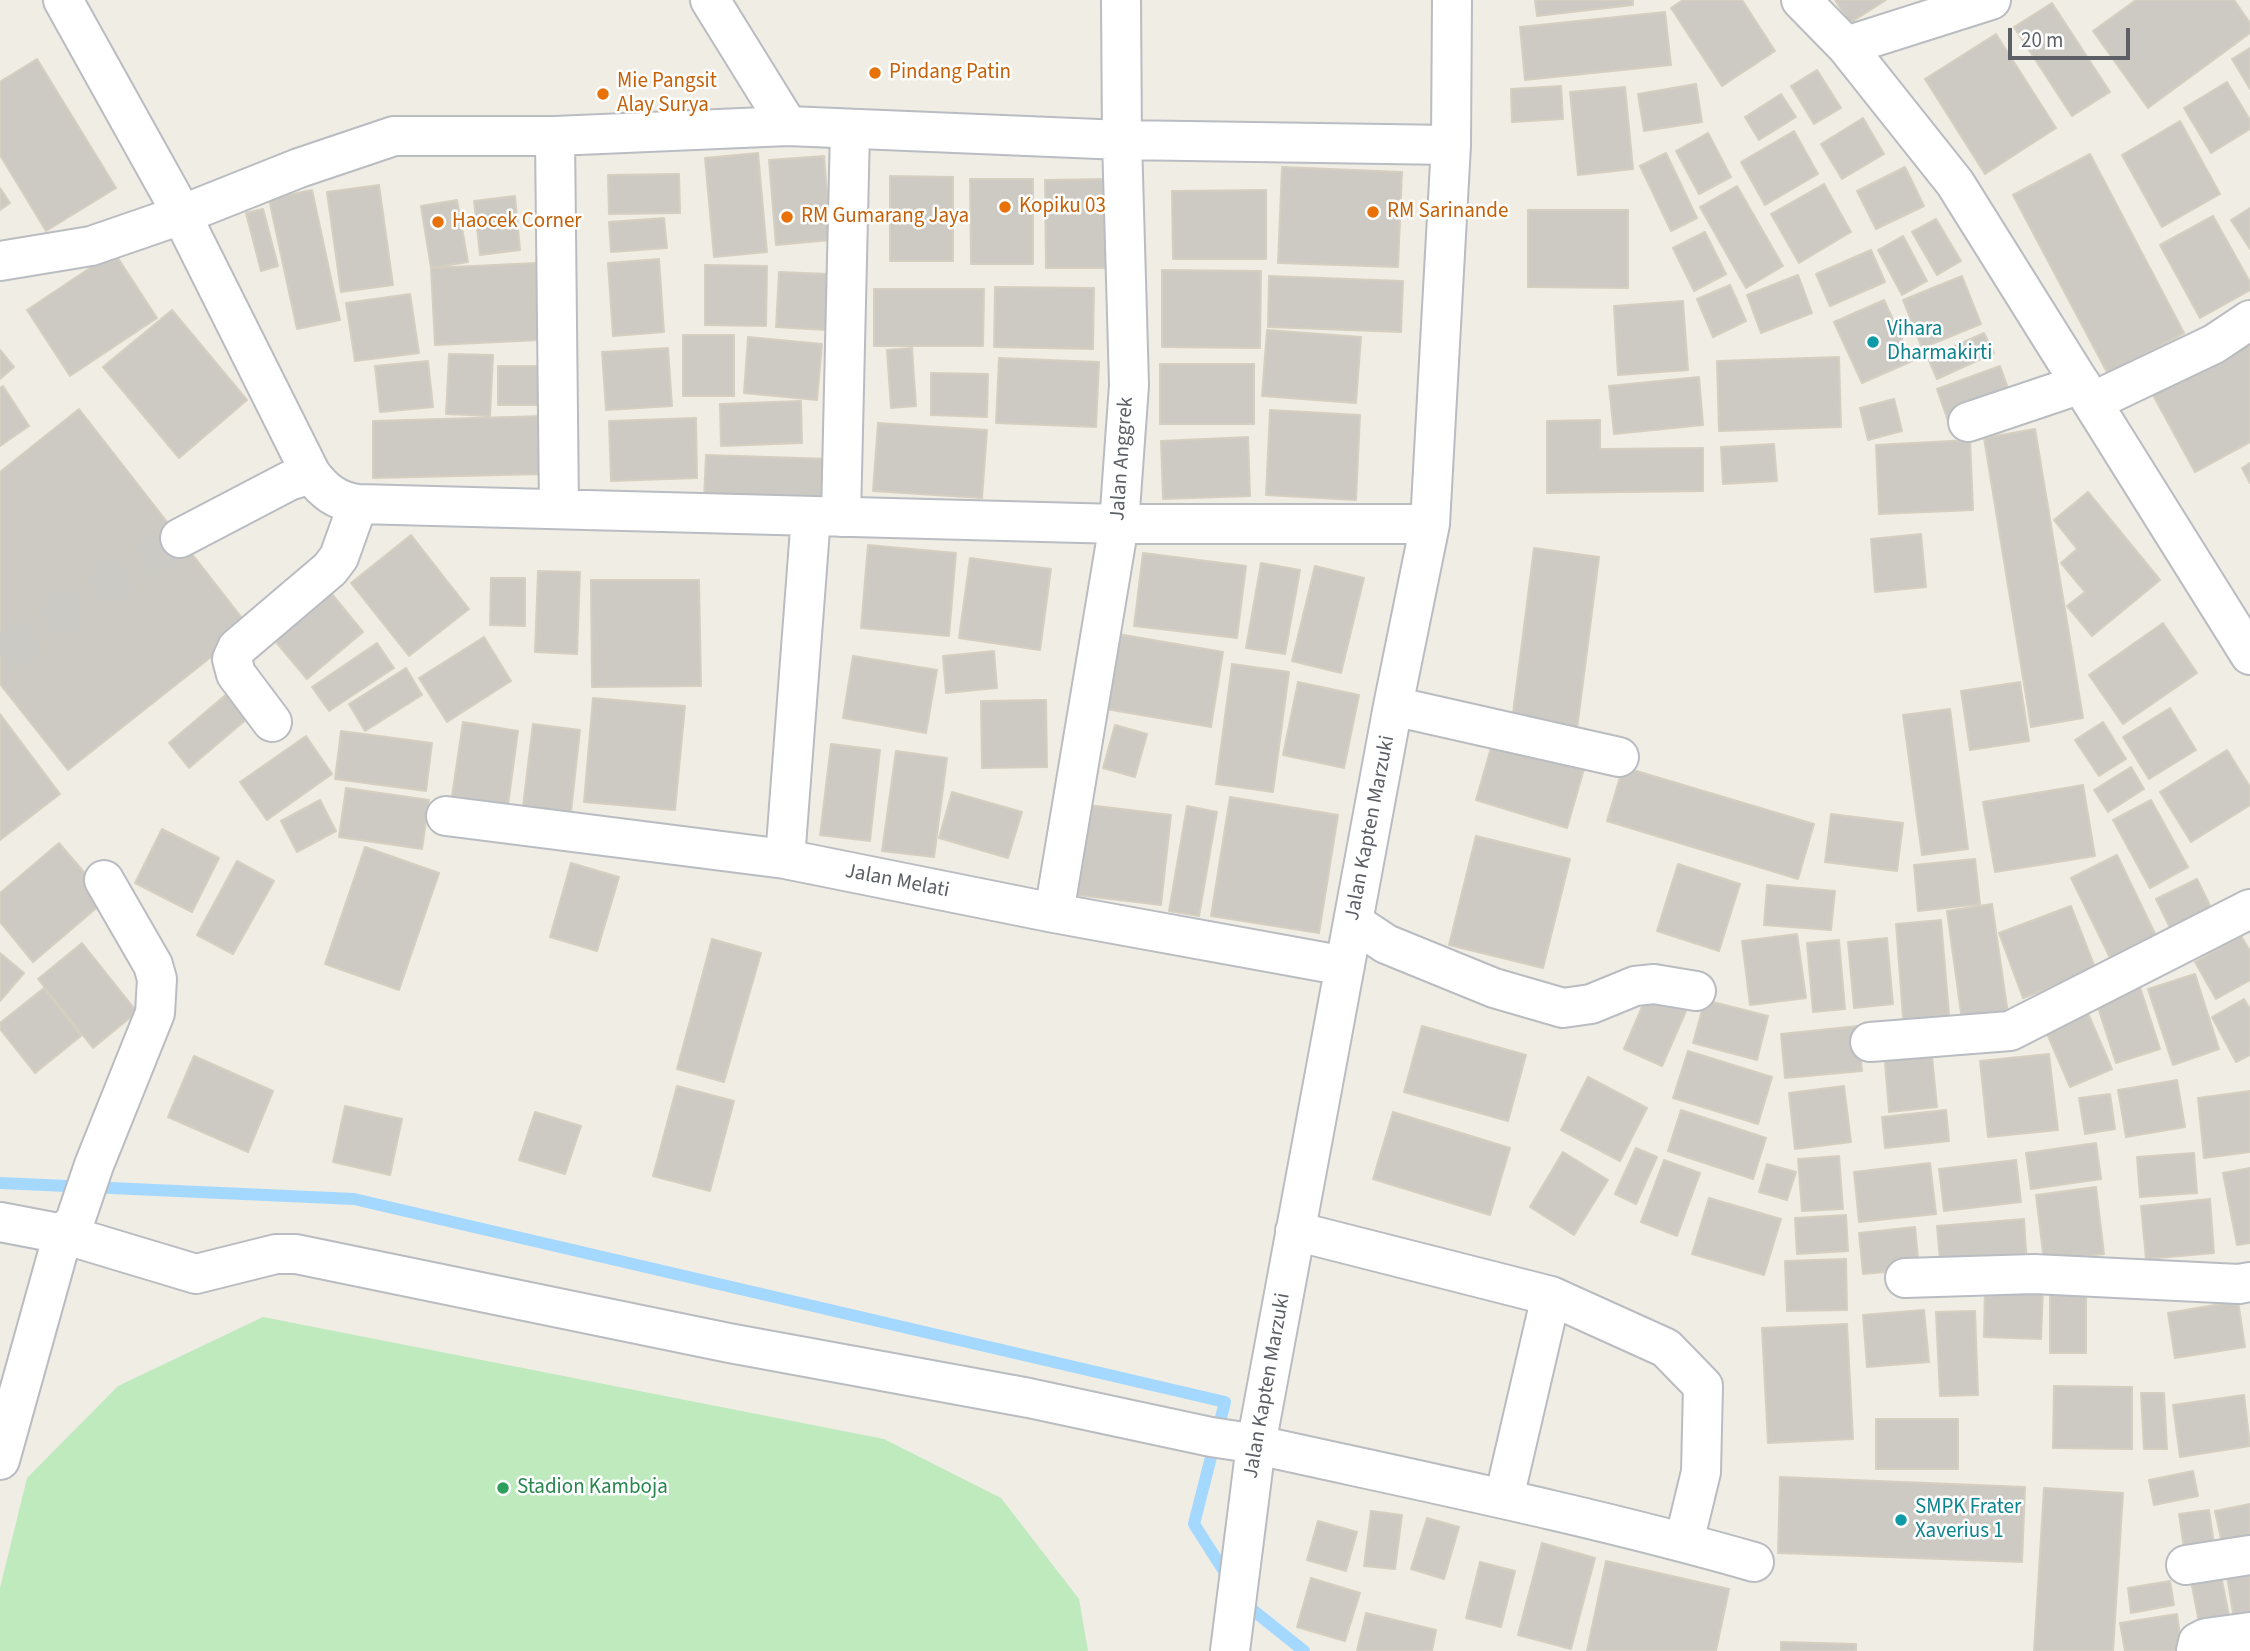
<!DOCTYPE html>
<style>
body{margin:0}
#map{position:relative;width:2250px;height:1651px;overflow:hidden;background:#f0ede4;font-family:"Source Sans 3",sans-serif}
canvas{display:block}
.scale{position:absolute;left:2008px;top:28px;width:122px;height:32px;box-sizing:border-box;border:4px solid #5c6066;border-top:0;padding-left:9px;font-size:21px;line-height:24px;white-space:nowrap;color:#5c6066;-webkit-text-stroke:5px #fff;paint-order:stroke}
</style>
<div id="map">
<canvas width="2250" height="1651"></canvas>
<div class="scale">20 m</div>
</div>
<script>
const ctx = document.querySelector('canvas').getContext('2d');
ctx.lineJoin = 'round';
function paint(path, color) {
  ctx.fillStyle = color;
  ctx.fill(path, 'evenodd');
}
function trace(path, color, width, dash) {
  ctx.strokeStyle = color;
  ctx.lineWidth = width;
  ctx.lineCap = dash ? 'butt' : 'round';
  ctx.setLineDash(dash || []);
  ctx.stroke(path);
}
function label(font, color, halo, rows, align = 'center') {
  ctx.font = font + ' "Source Sans 3",sans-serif';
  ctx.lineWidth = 5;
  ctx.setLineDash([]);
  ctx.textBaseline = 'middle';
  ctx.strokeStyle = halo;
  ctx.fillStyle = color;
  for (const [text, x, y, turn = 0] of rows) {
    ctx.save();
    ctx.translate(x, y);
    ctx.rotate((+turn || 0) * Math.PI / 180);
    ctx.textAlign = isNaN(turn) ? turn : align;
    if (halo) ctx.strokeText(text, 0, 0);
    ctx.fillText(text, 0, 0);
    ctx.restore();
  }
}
paint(new Path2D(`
 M263,1317L884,1439L1001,1498L1079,1599L1088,1651H0V1588L27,1478L118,1386Z`), '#beeabe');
trace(new Path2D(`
 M0,1183L354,1199L1225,1402L1194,1524L1229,1579
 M1244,1603L1304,1651`), '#a4d8ff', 12);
const building = new Path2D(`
 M1535,0H1633V5L1537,16Z
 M1683,0H1742L1775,51L1722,86L1671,8Z
 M1835,0H1886L1850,23Z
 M2136,0H2234L2250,23V33L2148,108L2093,31Z
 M2052,3L2110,92L2072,116L2014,27Z
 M1665,12L1671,65L1525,80L1520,27Z
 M1996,34L2056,128L1985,174L1925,79Z
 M2250,48V89L2232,59Z
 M37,59L116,188L46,231L0,155V82Z
 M1817,70L1841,108L1814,124L1791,86Z
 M2227,82L2250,120V129L2211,153L2184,108Z
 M1696,84L1702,122L1644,131L1638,94Z
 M1561,86L1563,119L1512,122L1511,89Z
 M1625,87L1633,169L1578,175L1570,92Z
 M1781,94L1796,117L1759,140L1745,117Z
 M1863,118L1884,154L1842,179L1821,144Z
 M2180,121L2220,194L2162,227L2122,155Z
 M1794,131L1818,174L1765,205L1741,162Z
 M1708,133L1731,177L1699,194L1676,151Z
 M758,153L767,252L714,257L705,158Z
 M1666,153L1697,218L1671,231L1640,166Z
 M2090,154L2184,333L2108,374L2013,195Z
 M824,156L831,240L776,245L769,160Z
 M1282,167L1402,172L1398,267L1278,263Z
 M1905,167L1924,206L1876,229L1857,191Z
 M679,174L680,213L609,214L608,175Z
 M890,176L953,177V261H890Z
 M970,179H1033V264H971Z
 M1110,179L1111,268H1046L1045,180Z
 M1824,184L1851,232L1799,263L1771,214Z
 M379,185L393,285L341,292L327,192Z
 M1737,186L1783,266L1746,288L1700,207Z
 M0,188L10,203L0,210Z
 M312,190L340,320L297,329L269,199Z
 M1266,190V259H1173L1172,191Z
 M515,196L520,250L480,255L474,201Z
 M457,200L468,262L431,268L421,206Z
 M2250,208V249L2231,220Z
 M263,209L278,266L261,271L246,213Z
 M1528,210H1628V288L1528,287Z
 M2213,216L2250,282V290L2200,318L2160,245Z
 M664,218L667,248L611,252L609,222Z
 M1936,219L1961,261L1937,275L1912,232Z
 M1705,232L1726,274L1694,291L1673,248Z
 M1903,236L1927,281L1902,295L1878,250Z
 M1871,250L1885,282L1830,306L1816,274Z
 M114,252L157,318L70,376L27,310Z
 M659,259L664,332L613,336L608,263Z
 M536,263L540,340L435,345L431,268Z
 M705,265L767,266L766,326L705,325Z
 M1162,270L1261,271L1260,348L1162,347Z
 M779,272L829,274L826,330L776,327Z
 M1798,275L1812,313L1761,333L1747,295Z
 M1269,276L1403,281L1401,332L1268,327Z
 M1962,276L1981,324L1922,348L1903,300Z
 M1730,285L1746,321L1713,337L1697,299Z
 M995,287L1094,288L1093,349L994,347Z
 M874,289H984L983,346H874Z
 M410,294L419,353L355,361L346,303Z
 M1884,300L1912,361L1862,383L1834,322Z
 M1683,301L1688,370L1618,375L1614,306Z
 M172,310L247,400L179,458L103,367Z
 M1267,330L1361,337L1356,403L1262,396Z
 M2242,332L2250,348V442L2195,472L2147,384Z
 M1984,333L1994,353L1937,379L1928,358Z
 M683,335H734V396H683Z
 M748,337L822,344L817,400L744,393Z
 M668,348L672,406L606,410L602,352Z
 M912,348L916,406L891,408L887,350Z
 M0,350L14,367L0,379Z
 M449,354L493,355L490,416L446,414Z
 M1839,357L1841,427L1719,431L1717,361Z
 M999,358L1099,362L1096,427L996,423Z
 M428,361L433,407L380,412L375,366Z
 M1160,364H1254V424H1160Z
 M498,366H541V405H498Z
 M2000,366L2012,399L1948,421L1937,389Z
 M931,373L988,374L987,417L931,415Z
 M1699,377L1703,425L1614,434L1609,386Z
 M3,386L29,426L0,446V388Z
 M1894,399L1902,431L1868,440L1860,408Z
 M801,401L802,443L721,446L720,404Z
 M79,409L249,627L68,770L0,684V472Z
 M1270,410L1360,415L1356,500L1266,495Z
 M543,416L545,474L373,478V421Z
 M696,418L697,478L611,481L609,421Z
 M1600,420V449L1703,448V491L1547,493V421Z
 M878,423L987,430L982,498L873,491Z
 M2035,429L2083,718L2031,727L1984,438Z
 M1248,437L1250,496L1163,499L1161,441Z
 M1970,440L1973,510L1879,514L1876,445Z
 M1774,444L1777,481L1723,484L1721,447Z
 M706,455L832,459L831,504L704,499Z
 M2250,463V483L2242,468Z
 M2088,492L2160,580L2092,636L2067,606L2085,592L2061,563L2077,549L2054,520Z
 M1921,534L1926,587L1875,592L1871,539Z
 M411,535L469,609L409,656L351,583Z
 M868,545L956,553L949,636L861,628Z
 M1534,548L1599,557L1577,729L1512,721Z
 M1143,553L1246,566L1237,638L1134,626Z
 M970,558L1051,569L1040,650L959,638Z
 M1261,563L1300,570L1285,654L1246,648Z
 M1315,566L1364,578L1341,673L1292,661Z
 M538,571L580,572L577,654L535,652Z
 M491,578H525V626L490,625Z
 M591,580H699L701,686L592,687Z
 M331,593L363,632L307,679L275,641Z
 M2163,623L2197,673L2123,724L2089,675Z
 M1118,634L1223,652L1211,727L1106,709Z
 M484,637L511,681L447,722L419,678Z
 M377,643L394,668L329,711L312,687Z
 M994,651L997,688L946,693L943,656Z
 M853,656L937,670L926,733L843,718Z
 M1232,664L1289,672L1273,792L1216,784Z
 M406,668L422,695L365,731L349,704Z
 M1298,682L1359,695L1344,768L1283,755Z
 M2020,682L2029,741L1970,750L1961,691Z
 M235,687L255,712L189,768L169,743Z
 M593,698L685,706L675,810L584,802Z
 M1046,700L1047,767L982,768L981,701Z
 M2170,708L2196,750L2149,779L2123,737Z
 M1950,709L1968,849L1922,855L1903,715Z
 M0,714L60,794L0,840Z
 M463,722L518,731L508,805L452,796Z
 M2103,722L2126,759L2099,776L2075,740Z
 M533,724L580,730L571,812L523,806Z
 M1115,725L1147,734L1135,777L1103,768Z
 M341,731L432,743L426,791L335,779Z
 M306,736L332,774L267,820L240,782Z
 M1493,741L1584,769L1567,828L1476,800Z
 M831,744L880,750L870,841L820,835Z
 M2227,750L2250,787V805L2191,842L2160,792Z
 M896,751L947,758L934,857L882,851Z
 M1623,767L1814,824L1798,879L1607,821Z
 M2131,767L2144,789L2108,812L2094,790Z
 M2083,785L2095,856L1995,872L1983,802Z
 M346,788L429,800L422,849L339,837Z
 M952,792L1022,812L1008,858L939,838Z
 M1230,797L1338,815L1319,933L1211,916Z
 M320,800L336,831L297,852L281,821Z
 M2151,800L2188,867L2150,888L2113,820Z
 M1088,805L1171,815L1161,905L1077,895Z
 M1187,806L1217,812L1199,916L1169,911Z
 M1831,814L1903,823L1897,871L1825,862Z
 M162,829L219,858L192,912L135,883Z
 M1476,836L1570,859L1543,968L1449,945Z
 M59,843L107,899L33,962L0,922V893Z
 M365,847L439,873L399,990L325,964Z
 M2117,855L2162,948L2116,970L2071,878Z
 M1975,859L1980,904L1918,911L1914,865Z
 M237,861L274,881L233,954L197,935Z
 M571,863L619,877L597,951L550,937Z
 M1678,864L1740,884L1719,951L1657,931Z
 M2197,879L2217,920L2176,940L2156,899Z
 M1767,885L1835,891L1831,930L1764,925Z
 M1992,904L2008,1014L1962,1020L1947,911Z
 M2071,906L2096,970L2023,998L1999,933Z
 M1941,920L1950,1026L1904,1030L1896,924Z
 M1797,934L1806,998L1750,1005L1742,941Z
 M2241,936L2250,951V980L2216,999L2195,962Z
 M1887,938L1893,1004L1854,1008L1848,942Z
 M712,939L761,953L724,1082L677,1069Z
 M1839,940L1845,1009L1813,1012L1807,943Z
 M82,943L137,1012L93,1048L38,979Z
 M0,953L24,973L0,1001Z
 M2195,974L2219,1049L2173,1065L2148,989Z
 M2140,987L2160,1049L2116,1063L2096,1001Z
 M44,988L81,1036L35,1073L0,1029V1023Z
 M1648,993L1686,1011L1662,1066L1624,1049Z
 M2244,999L2250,1009V1055L2236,1062L2212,1017Z
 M1705,1000L1768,1016L1757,1060L1693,1043Z
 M2087,1011L2112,1069L2070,1087L2045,1029Z
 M1422,1026L1526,1055L1508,1121L1404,1092Z
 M1858,1026L1862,1071L1785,1078L1781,1034Z
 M1931,1046L1937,1107L1889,1112L1884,1050Z
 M1688,1051L1772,1077L1758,1124L1673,1098Z
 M2049,1054L2058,1130L1988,1137L1980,1061Z
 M194,1056L273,1091L248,1152L168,1117Z
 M1588,1077L1647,1108L1620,1161L1561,1130Z
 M2177,1080L2185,1127L2126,1137L2118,1090Z
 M677,1086L734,1101L710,1191L653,1176Z
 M1844,1086L1851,1142L1795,1149L1789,1093Z
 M2250,1091V1152L2204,1158L2198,1098Z
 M2110,1094L2115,1129L2085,1134L2079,1098Z
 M345,1106L402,1119L390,1175L333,1162Z
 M1681,1110L1766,1138L1753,1179L1668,1151Z
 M1946,1110L1949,1141L1885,1148L1882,1117Z
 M535,1112L581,1126L565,1174L519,1160Z
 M1393,1112L1510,1148L1490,1215L1373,1179Z
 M2096,1143L2101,1179L2031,1189L2026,1153Z
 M1636,1148L1657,1157L1636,1204L1615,1194Z
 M1563,1152L1608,1180L1574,1235L1530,1207Z
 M2194,1153L2197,1193L2140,1197L2137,1157Z
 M1839,1156L1843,1209L1802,1211L1798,1159Z
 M1664,1160L1700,1173L1677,1236L1641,1222Z
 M2016,1160L2021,1202L1944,1211L1939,1169Z
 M1930,1163L1936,1214L1859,1222L1854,1172Z
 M1767,1164L1796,1172L1787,1200L1759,1192Z
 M2250,1168V1243L2237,1245L2223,1173Z
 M2096,1187L2104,1254L2044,1261L2036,1195Z
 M1709,1198L1781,1219L1764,1275L1692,1254Z
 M2210,1199L2214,1253L2146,1259L2141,1206Z
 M1846,1215L1848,1251L1797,1254L1795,1218Z
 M2024,1219L2027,1265L1941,1272L1937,1226Z
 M1915,1227L1919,1269L1863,1274L1859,1233Z
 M1846,1259L1847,1310L1787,1311L1785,1261Z
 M2086,1284V1353H2050V1285Z
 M1985,1285L2043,1287L2041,1339L1984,1337Z
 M2238,1301L2245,1347L2175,1358L2168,1313Z
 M1924,1310L1929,1362L1867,1367L1863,1315Z
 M1975,1311L1978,1395L1940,1396L1936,1312Z
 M1847,1324L1853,1439L1768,1443L1762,1328Z
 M2054,1386L2132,1387V1449L2053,1448Z
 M2141,1393H2164L2167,1449H2144Z
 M2244,1395L2250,1446L2180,1457L2173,1405Z
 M1876,1419H1958V1469H1876Z
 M2193,1471L2198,1496L2154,1505L2149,1480Z
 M1780,1477L2025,1487L2022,1562L1778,1553Z
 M2044,1488L2123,1493L2113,1651H2034Z
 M2250,1504V1542L2223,1548L2215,1511Z
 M2209,1510L2215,1551L2185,1555L2179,1514Z
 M1371,1511L1402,1515L1395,1569L1364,1566Z
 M1427,1518L1459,1527L1444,1579L1411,1569Z
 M1318,1521L1357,1532L1346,1571L1307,1560Z
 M1542,1543L1595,1558L1571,1649L1518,1635Z
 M1606,1561L1729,1589L1716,1651H1587Z
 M1480,1562L1515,1571L1501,1627L1466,1618Z
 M2250,1565V1616L2234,1619L2226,1570Z
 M2220,1570L2229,1616L2199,1622L2190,1576Z
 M1311,1578L1360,1593L1345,1641L1297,1627Z
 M2170,1581L2174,1605L2131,1613L2128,1588Z
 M1366,1613L1436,1630L1432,1651H1357Z
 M2177,1614L2182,1651H2125L2120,1623Z
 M1781,1642L1856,1644V1651H1781Z`);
paint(building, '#cdcac3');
trace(building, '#d5cfc1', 2);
trace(new Path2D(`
 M0,656L102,586L180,538`), '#cbcac4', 38, [38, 19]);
const minor = new Path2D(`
 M63,0L172,196L311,474C324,491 336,501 358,504L1119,524H1430
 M710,0L788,126
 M1801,0L1846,46L1955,183L2250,655
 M1846,46L1991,0
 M555,136L559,509
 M0,261L91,246L181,215L299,168L394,136H555L788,126L1122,140L1451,145
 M2092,402L2214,344L2250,320
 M1968,422L2081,384
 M841,517L850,130
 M180,538L289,481L311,474
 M1393,706L1619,757
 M272,722L236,674L232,659L237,648L330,569L339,557L358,504
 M446,816L785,859L1054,913L1345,966
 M785,859L811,516
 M1054,913L1119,524L1129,385L1122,140L1121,0
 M1353,922L1386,944L1494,988L1563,1008L1591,1004L1635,986L1654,984L1696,991
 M1870,1042L2010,1031L2250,909
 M0,1222L63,1234L196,1274L276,1254H296L729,1343L1029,1398L1211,1437L1244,1442C1415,1480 1586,1514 1754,1562
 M1295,1231L1551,1296L1666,1348L1703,1386L1701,1472L1684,1542
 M1905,1278L2034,1274L2239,1284L2250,1282
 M0,1460L63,1234L75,1221L94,1165L155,1013L157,979L153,965L104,880
 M1504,1498L1551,1296
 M2186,1565L2250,1555
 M1230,1651L1256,1445L1393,706L1430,524L1451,145L1452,0
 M2196,1651L2198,1642L2206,1638L2250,1632`);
trace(minor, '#b9bcc1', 42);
trace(minor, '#fff', 38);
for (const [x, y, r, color] of [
 [875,73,7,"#e8710a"],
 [603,94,7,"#e8710a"],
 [1005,207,7,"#e8710a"],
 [1373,212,7,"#e8710a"],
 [787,217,7,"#e8710a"],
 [438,222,7,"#e8710a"],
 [1873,342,7,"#0f9aa8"],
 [503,1488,7,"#2e9e5b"],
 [1901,1520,7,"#0f9aa8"]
]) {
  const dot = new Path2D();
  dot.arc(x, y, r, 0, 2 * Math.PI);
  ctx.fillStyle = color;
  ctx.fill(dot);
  trace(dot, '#fff', 2.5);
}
label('21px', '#c56008', '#fff', [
 ["Pindang Patin",889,73],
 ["Mie Pangsit",617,82],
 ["Alay Surya",617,106],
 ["Kopiku 03",1019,207],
 ["RM Sarinande",1387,212],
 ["RM Gumarang Jaya",801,217],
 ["Haocek Corner",452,222]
], 'left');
label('21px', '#0d838f', '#fff', [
 ["Vihara",1887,330],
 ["Dharmakirti",1887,354],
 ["SMPK Frater",1915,1508],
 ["Xaverius 1",1915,1532]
], 'left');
label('21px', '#5c6066', '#fff', [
 ["Jalan Anggrek",1123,459,-86],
 ["Jalan Kapten Marzuki",1371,828,-79],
 ["Jalan Melati",897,882,11],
 ["Jalan Kapten Marzuki",1268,1386,-80]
]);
label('21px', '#27864d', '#fff', [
 ["Stadion Kamboja",517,1488]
], 'left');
</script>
